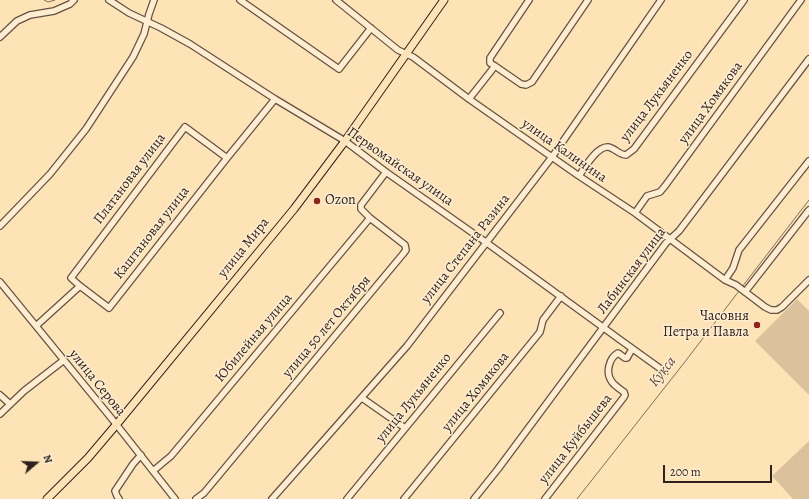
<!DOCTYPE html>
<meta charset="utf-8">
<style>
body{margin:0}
#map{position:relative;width:809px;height:499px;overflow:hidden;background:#fee3b6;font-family:Alegreya,serif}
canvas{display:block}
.north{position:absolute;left:16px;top:443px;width:40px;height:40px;-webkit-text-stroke:3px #feedd0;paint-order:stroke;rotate:71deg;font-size:11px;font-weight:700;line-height:16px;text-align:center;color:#2f221d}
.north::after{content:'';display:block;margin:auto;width:14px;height:18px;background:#2f221d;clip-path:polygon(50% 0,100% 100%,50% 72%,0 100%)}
.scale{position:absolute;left:663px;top:465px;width:109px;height:18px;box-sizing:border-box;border:2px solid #2f221d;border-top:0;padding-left:5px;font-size:12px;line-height:14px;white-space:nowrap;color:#2f221d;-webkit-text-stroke:3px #feedd0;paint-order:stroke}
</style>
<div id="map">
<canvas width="809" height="499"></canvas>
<div class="north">N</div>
<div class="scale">200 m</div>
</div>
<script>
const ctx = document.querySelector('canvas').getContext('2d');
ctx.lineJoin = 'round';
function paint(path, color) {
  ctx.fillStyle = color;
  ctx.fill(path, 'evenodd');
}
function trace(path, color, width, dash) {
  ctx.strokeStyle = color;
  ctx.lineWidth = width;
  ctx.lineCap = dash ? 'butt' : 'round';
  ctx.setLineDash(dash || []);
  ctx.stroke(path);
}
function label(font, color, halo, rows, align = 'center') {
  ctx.font = font + ' Alegreya,serif';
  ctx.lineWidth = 3;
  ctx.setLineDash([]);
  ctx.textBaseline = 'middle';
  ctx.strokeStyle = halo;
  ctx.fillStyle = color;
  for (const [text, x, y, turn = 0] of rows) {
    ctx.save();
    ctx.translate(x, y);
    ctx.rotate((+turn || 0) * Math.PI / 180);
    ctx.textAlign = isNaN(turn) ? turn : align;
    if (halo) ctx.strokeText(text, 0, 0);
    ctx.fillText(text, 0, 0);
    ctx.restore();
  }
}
paint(new Path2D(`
 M797,299L809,311V395L755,341Z
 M809,441V499H793L772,476Z`), '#dbc29c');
trace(new Path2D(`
 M44,0L48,2L55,0
 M742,287L809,200
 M577,499L684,363L739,291`), '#816e5a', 1);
const minor = new Path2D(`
 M109,0L129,13L161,28L190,44L275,99L345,141L386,172L487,243L604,328L619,339L665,372
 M240,0L339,69L371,28
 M336,0L398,50L413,57L469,99L579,176L635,213L670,239L725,280L736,285L765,307L771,310H777L782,307L809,280
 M0,37L17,21L30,15L54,11L70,4L74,0
 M495,66L521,84L526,85L532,82L588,0
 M469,99L495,66L490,63V58L529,0
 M579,176C585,167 597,146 608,147C615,148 619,155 626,155L634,149L744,0
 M635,213L647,196L660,192L665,186L801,0
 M0,226L50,174L86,129L133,57L144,34L149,14L154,0
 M725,280L733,268L739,250L809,161
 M0,282L112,419L175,499
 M80,286L71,278L185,127L227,158
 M745,292L809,210
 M36,326L80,286L109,308L227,158L275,99
 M0,395L10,404
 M362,398L405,428
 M0,414L24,391L64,360
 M153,471L171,456L370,218
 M119,499L117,496L115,491L133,464L141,455
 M196,499L204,493L403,254L406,250L405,245L370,218L361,209V205L386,172
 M272,499L407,346L552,157L661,0
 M347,499L500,313
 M404,499L540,332L543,320L561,296
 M474,499L498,469L666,243L679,231L809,59
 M545,499L624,397L625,395L624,392C620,389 615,386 612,382C605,373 609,358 618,353L625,358H627L632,349`);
const major = new Path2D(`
 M47,499L88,458L116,425L294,209L345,141L444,0`);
trace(minor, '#635243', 8);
trace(major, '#2f221d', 9);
trace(minor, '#feedd0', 5.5);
trace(major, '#fee3b6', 7);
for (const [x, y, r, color] of [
 [317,201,4,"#8f2418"],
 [757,325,4,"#8f2418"]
]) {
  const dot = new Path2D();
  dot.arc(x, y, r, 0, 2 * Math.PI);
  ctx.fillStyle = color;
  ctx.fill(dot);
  trace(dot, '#feedd0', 1.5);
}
label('14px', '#2f221d', '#feedd0', [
 ["улица Лукьяненко",657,96,-53],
 ["улица Хомякова",711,103,-54],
 ["улица Калинина",564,151,35],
 ["Первомайская улица",400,167,35],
 ["Платановая улица",130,179,-53],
 ["Каштановая улица",152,233,-52],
 ["улица Мира",244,248,-51],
 ["улица Степана Разина",466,249,-52],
 ["Лабинская улица",632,271,-53],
 ["улица 50 лет Октября",327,327,-50],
 ["Юбилейная улица",254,338,-50],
 ["улица Серова",97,383,51],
 ["улица Хомякова",476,392,-51],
 ["улица Лукьяненко",414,398,-51],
 ["улица Куйбышева",576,439,-52]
]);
label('14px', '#2f221d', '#feedd0', [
 ["Ozon",325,201],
 ["Часовня",749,317,"right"],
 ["Петра и Павла",749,333,"right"]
], 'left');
label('italic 15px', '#5f4e40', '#feedd0', [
 ["Кукса",663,372,-52]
]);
</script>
